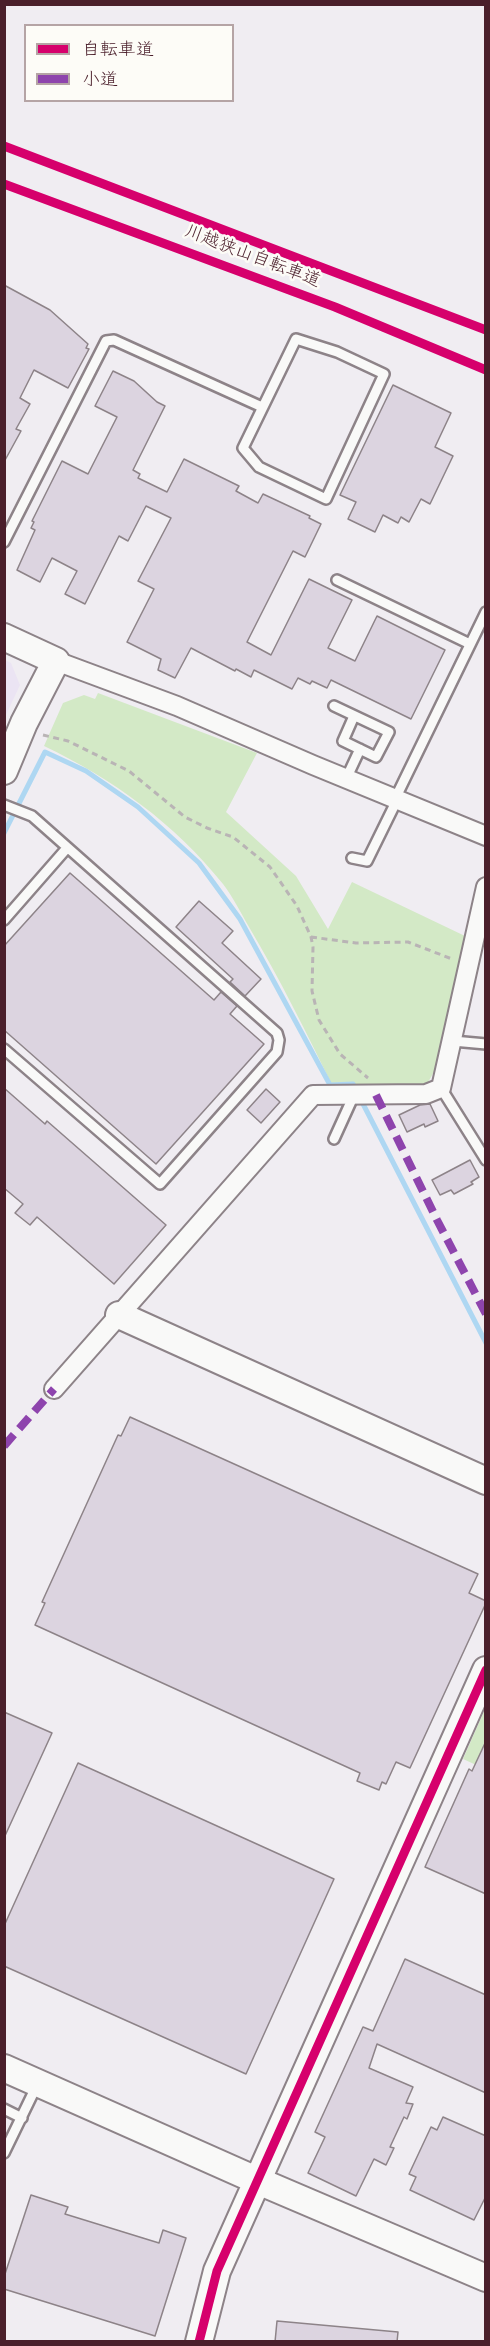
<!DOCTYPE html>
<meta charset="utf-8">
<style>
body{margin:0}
#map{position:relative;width:490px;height:2346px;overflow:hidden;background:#f0edf2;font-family:Kalam,"Klee One",sans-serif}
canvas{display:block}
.frame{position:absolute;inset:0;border:6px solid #4a1f2b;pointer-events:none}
.legend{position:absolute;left:24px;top:24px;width:210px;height:78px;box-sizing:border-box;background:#fdfcf7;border:2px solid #b5a4a5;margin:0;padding:8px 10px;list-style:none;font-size:18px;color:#4a1f2b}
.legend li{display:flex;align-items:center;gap:12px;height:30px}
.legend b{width:30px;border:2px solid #b5a4a5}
</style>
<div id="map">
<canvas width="490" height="2346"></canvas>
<div class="frame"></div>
<ul class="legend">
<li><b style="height:8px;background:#d6006c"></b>自転車道</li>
<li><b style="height:8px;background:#8e44ad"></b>小道</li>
</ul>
</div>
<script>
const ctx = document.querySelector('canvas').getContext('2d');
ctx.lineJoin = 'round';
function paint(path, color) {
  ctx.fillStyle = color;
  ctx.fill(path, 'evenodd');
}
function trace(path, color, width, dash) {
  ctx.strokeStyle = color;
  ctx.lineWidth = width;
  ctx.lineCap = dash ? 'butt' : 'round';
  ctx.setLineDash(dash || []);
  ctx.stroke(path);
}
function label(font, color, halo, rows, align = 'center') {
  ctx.font = font + ' Kalam,"Klee One",sans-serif';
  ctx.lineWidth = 5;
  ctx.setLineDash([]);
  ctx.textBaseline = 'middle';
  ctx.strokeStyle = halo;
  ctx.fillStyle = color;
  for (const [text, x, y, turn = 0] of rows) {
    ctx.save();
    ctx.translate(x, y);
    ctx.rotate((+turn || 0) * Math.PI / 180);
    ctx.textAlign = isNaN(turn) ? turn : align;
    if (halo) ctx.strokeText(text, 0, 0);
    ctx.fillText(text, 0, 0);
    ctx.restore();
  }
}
paint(new Path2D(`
 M5,660L11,663L20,685L5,717Z`), '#ebe4f3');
paint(new Path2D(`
 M98,693L257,753L226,812L296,876L328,929L352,882L465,936L439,1063L427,1084L334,1089C307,1034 280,979 249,927C241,913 233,897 223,884C175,824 113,779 44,746L63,703L84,695L95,699Z
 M485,1709V1769L463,1759Z`), '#d3e9c6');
trace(new Path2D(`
 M4,833L45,752L86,771L138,807L199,863L240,919L330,1085L353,1084L357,1091
 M361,1100L486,1343`), '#aed7f2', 5);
const building = new Path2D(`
 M4,285L50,310L88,344L86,348L89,349L68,388L34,370L20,398L30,404L16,429L21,431L4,462Z
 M113,371L134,381L157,402L165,406L133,470L140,474L138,478L167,492L184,459L239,486L236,491L258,503L263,494L310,516L309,518L321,524L305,557L293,551L247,642L271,655L309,579L352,600L328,648L355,661L377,616L445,650L411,719L331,680L327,688L312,681L310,684L298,678L292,689L254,670L251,677L236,669L235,671L191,648L175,678L158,670L161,659L127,642L154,589L138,581L171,518L146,506L128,541L119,536L85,604L65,594L77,571L52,558L40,582L17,570L35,530L31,528L34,522L32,521L62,461L88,474L117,417L95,406Z
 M393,385L451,413L435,447L453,456L430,504L421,499L409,522L401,517L398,523L383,515L375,532L348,519L356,502L340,495Z
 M70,873L214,1000L221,992L237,1006L230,1014L264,1044L156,1164L4,1030V946Z
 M199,901L233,931L222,943L261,979L245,996L230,982L233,979L176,927Z
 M4,1088L45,1124L47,1121L166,1225L114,1284L37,1217L30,1225L15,1213L23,1204L4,1188Z
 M266,1089L280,1102L261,1123L247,1110Z
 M430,1104L438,1121L425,1127L424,1124L407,1132L399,1115L420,1105Z
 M470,1160L479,1177L471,1182L473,1184L454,1194L451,1190L440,1195L432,1180Z
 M130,1417L478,1574L469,1593L486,1601V1603L410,1768L396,1762L386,1784L382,1782L379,1790L357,1781L360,1773L35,1625L45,1603L42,1602L118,1435L121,1436Z
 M4,1712L52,1733L4,1838Z
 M486,1741V1894L425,1867L469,1769L472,1771Z
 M78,1763L334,1879L246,2074L4,1966V1926Z
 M405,1959L486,1995V2093L377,2044L369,2068L413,2087L406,2103L413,2104L407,2119L404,2117L390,2147L394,2148L386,2165L374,2159L356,2196L308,2173L325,2137L315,2132L363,2027L373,2031Z
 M443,2117L486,2136V2196L474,2220L410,2190L416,2177L409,2174L431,2127L437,2130Z
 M31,2195L68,2207L65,2214L159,2243L163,2230L186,2238L155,2336L4,2289V2277Z
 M277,2321L398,2332L397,2342H275Z`);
paint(building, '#dcd4e0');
trace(building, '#8d8388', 1.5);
const lane = new Path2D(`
 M296,339L337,352L384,374L326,499L259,467L243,448Z
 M4,542L106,341L114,340L262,407
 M337,580L470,644
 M334,706L389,732L376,757L343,741L354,716
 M346,779L360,749
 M395,799L486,612
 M4,805L32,816L277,1033L279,1040L277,1052L160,1184L4,1049
 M352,858L367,861L397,800
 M4,920L67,848
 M453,1041L486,1044
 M441,1088L486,1160
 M334,1139L354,1095
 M4,2109L22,2118
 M4,2153L37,2085`);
const street = new Path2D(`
 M56,661L177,706L313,765L486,836
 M54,1389L313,1095L426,1094L441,1088L486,887`);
const secondary = new Path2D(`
 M4,637L56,661L24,723L4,771
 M119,1315L486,1481
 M4,2068L256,2180L486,2278
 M199,2342L217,2271L486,1670`);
trace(lane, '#8d8388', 14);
trace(street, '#8d8388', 22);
trace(secondary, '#8d8388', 30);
trace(new Path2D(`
 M43,735L68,741L129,771L185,817L207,828L233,837L270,867L297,906L311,937L313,947L312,991L319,1020L340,1054L368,1078
 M311,937L356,943L408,942L452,959`), '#b9b4b5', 3, [6, 4.5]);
trace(lane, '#f9f9f8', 9);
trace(street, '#f9f9f8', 18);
trace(secondary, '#f9f9f8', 26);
trace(new Path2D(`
 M376,1095L437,1220L486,1314
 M4,1446L54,1389`), '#8e44ad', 8, [15, 8]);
trace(new Path2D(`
 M4,146L486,330
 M4,184L335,307L486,370
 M199,2342L217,2271L486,1670`), '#d6006c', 9);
label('18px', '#4a1f2b', '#fdfcf7', [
 ["川越狭山自転車道",252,258,21]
]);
</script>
